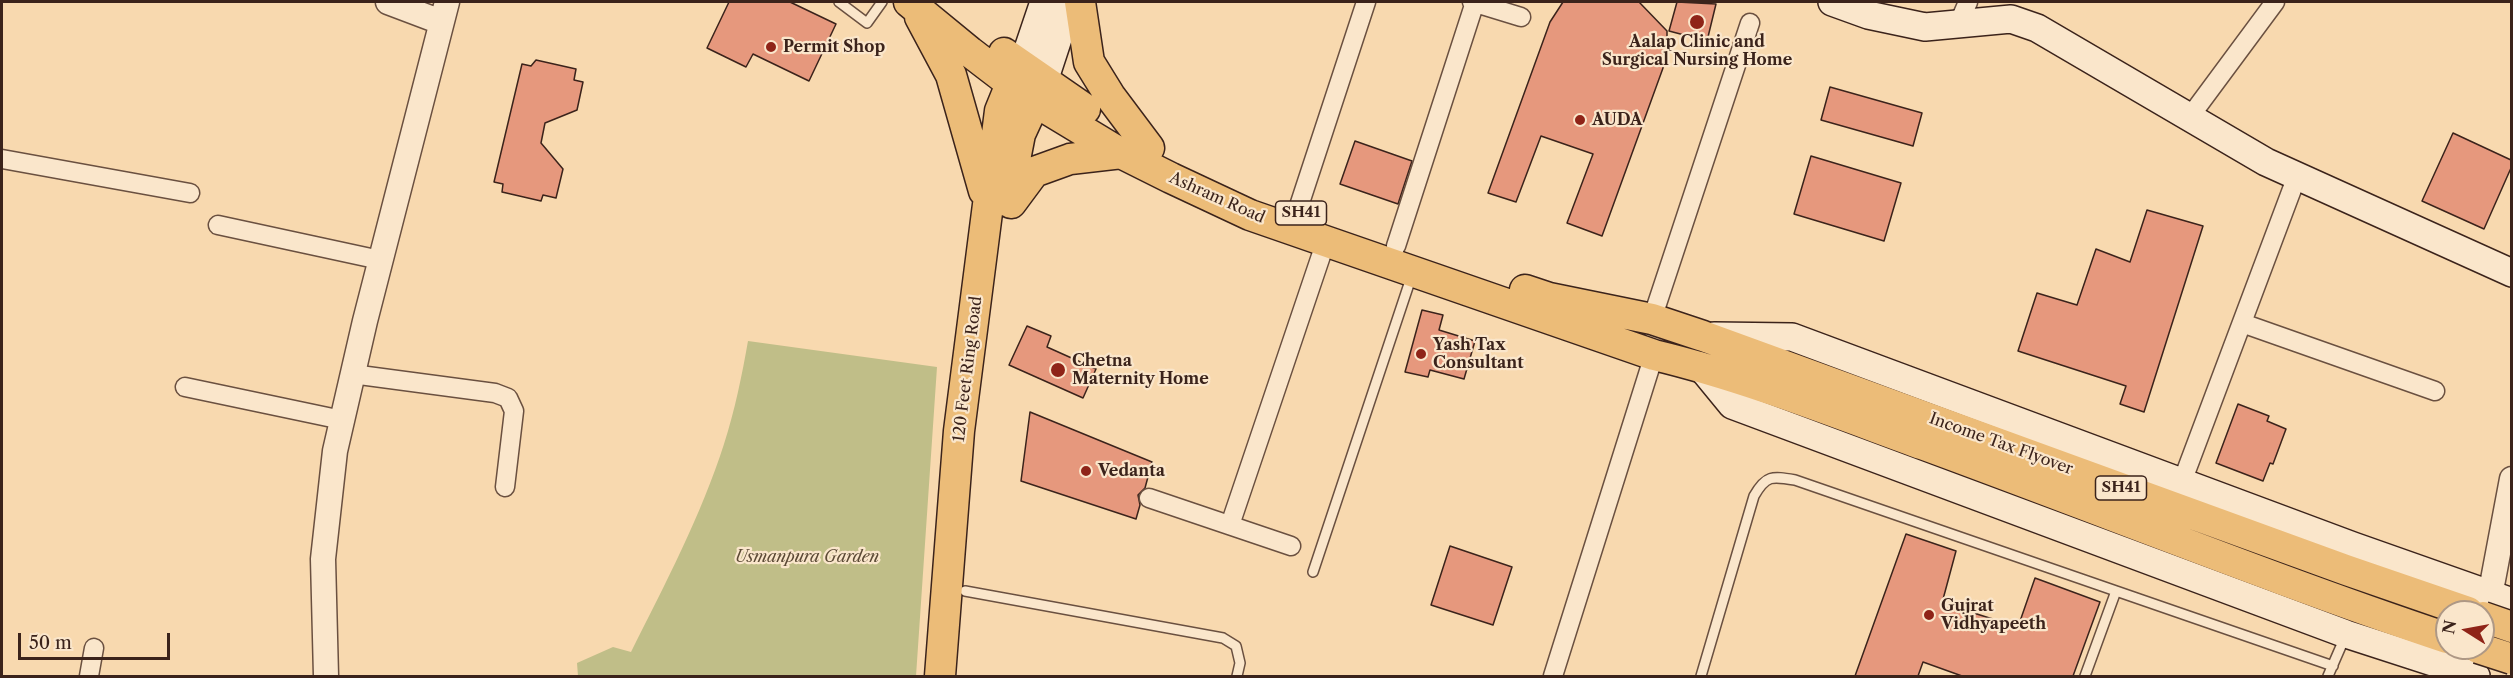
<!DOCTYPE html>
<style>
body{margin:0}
#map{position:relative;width:2513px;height:678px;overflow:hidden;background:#f8d9af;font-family:"Libre Caslon Text",serif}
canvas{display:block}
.frame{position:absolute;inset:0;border:3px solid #3b231b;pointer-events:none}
.north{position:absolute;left:2435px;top:600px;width:60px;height:60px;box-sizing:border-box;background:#fae6cb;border:2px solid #ae9885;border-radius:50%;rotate:281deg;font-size:16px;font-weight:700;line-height:24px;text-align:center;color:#3b231b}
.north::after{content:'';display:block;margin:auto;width:21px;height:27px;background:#8f2418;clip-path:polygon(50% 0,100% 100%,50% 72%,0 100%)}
.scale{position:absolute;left:18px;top:633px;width:152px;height:27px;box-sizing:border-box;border:3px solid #3b231b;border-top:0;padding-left:8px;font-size:18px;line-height:21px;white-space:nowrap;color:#3b231b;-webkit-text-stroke:4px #fae6cb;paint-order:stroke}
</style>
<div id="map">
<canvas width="2513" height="678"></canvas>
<div class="frame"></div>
<div class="north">N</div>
<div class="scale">50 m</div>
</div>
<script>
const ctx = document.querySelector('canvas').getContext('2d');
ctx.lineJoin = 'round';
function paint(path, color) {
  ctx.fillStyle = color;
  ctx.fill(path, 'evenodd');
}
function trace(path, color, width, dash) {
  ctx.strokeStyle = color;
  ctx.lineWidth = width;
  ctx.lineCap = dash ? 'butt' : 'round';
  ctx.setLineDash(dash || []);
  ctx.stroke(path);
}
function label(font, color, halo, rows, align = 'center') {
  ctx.font = font + ' "Libre Caslon Text",serif';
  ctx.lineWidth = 4.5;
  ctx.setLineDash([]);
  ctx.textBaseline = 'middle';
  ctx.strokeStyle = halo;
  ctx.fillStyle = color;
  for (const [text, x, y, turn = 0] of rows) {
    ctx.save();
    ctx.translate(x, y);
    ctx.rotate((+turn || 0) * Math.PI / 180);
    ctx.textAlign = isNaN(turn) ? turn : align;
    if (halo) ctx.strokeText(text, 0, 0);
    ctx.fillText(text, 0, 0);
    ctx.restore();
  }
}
paint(new Path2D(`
 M748,341L937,367L916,676H578L577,663L613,647L631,652C665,584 701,516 724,444C735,410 742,375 748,341Z`), '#c0be88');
const building = new Path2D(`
 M729,2H790L836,24L809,81L753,54L746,67L707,48Z
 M1563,2H1639L1667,31V57L1602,236L1567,223L1593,154L1541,136L1516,202L1488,193L1550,22Z
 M1677,2L1716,4L1707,41L1669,31Z
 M536,60L576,69L574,80L583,82L577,110L545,123L541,143L563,169L556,198L543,195L541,201L502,192L503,184L494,182L522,64L531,66Z
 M1830,87L1922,113L1913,146L1821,120Z
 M2453,133L2511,160V168L2484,229L2422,201Z
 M1355,141L1412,161L1398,204L1340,184Z
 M1811,156L1901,183L1884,241L1794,214Z
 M2147,210L2203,226L2144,412L2120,404L2126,386L2018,351L2037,293L2077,305L2096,249L2130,262Z
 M1422,310L1443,315L1439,330L1475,341L1464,379L1430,370L1428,377L1405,372Z
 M1027,326L1051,336L1047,347L1096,369L1083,398L1009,365Z
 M2238,404L2269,416L2267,421L2286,429L2273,464L2270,463L2263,481L2216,463Z
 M1030,412L1152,462L1145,488L1138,495L1140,505L1136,519L1021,481Z
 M1906,534L1956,551L1942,603L2018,627L2035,578L2100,602L2073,676H1962L1923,662L1918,676H1855Z
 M1450,546L1512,567L1493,625L1431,605Z`);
paint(building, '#e6987d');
trace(building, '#3b231b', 1.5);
const service = new Path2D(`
 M839,2L867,23L882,2
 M1313,572L1412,275
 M965,591L1223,638L1236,646L1240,663L1237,676
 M1701,676L1754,496C1766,475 1772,476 1795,480L2333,666
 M2085,676L2116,591
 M2328,676L2345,637`);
const minor = new Path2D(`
 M1472,2L1521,17
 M1958,25L1968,2
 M2189,118L2275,2
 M2,159L190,193
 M1297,212L1366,2
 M218,225L380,260
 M1396,246L1475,2
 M1652,319L1750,23
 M2242,323L2435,391
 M352,374L495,393L508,398L514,411L505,487
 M185,387L342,420
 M2182,482L2297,176
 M1149,498L1291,546
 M1230,525L1326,241
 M89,676L94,648
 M1553,676L1654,355`);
const tertiary = new Path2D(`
 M388,2L441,22
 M2483,633L2512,479
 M326,676L323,559L335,451L365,321L447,2`);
const secondary = new Path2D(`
 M1832,2L1868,15L1925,27L2011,19L2037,28L2266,162L2512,273
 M1022,67L1044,2
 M1044,81L1070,2
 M1714,336L1792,337L2353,546L2512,602
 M1700,366L1732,405L2346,634L2476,676`);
const primary = new Path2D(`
 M909,2L970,52L1034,101L1115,150L1171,178L1250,215L1654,355C1746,377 1836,413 1924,445C2099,509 2271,579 2447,638
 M1080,2L1089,62L1110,96L1149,148
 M920,17L951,75L984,191
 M1004,53L1085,109
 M1007,201L1020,134L1043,84
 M1011,203L1034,172L1070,159L1122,153
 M1525,290L1549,298L1652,319L1703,336L2346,570L2468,612
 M940,676L959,431L1000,111L1011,84L1022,67`);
trace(service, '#6a5040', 12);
trace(minor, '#6a5040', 21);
trace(tertiary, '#6a5040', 27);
trace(secondary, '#3b231b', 30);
trace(primary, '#3b231b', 33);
trace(service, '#fae6cb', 9);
trace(minor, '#fae6cb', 18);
trace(tertiary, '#fae6cb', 24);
trace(secondary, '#fae6cb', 27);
trace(primary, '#ecbc78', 30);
const primaryBridge = new Path2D(`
 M2483,617L2512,627
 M2478,648L2512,659`);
trace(primaryBridge, '#3b231b', 33, []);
trace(primaryBridge, '#ecbc78', 30);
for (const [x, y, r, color] of [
 [1697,22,8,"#8f2418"],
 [771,47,6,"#8f2418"],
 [1580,120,6,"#8f2418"],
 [1421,354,6,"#8f2418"],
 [1058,370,8,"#8f2418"],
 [1086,471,6,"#8f2418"],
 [1929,615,6,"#8f2418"]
]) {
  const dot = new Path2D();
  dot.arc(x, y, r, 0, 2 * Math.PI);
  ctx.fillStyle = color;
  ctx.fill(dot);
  trace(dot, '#fae6cb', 2);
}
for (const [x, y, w] of [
 [1301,213,51],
 [2121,488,51]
]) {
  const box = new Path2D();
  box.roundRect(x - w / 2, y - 12, w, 24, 4.5);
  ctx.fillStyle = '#fae6cb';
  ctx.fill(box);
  trace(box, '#3b231b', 1.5);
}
label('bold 15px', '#3b231b', null, [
 ["SH41",1301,213],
 ["SH41",2121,488]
]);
label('bold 16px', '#3b231b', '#fae6cb', [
 ["Aalap Clinic and",1697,42,"center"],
 ["Surgical Nursing Home",1697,60,"center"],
 ["Permit Shop",783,47],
 ["AUDA",1592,120],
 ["Yash Tax",1433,345],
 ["Consultant",1433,363],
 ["Chetna",1072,361],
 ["Maternity Home",1072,379],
 ["Vedanta",1098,471],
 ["Gujrat",1941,606],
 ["Vidhyapeeth",1941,624]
], 'left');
label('16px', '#3b231b', '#fae6cb', [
 ["Ashram Road",1217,198,24],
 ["120 Feet Ring Road",968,369,-83],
 ["Income Tax Flyover",2001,444,20]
]);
label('italic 16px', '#5c4a36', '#fae6cb', [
 ["Usmanpura Garden",807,557]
]);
</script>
